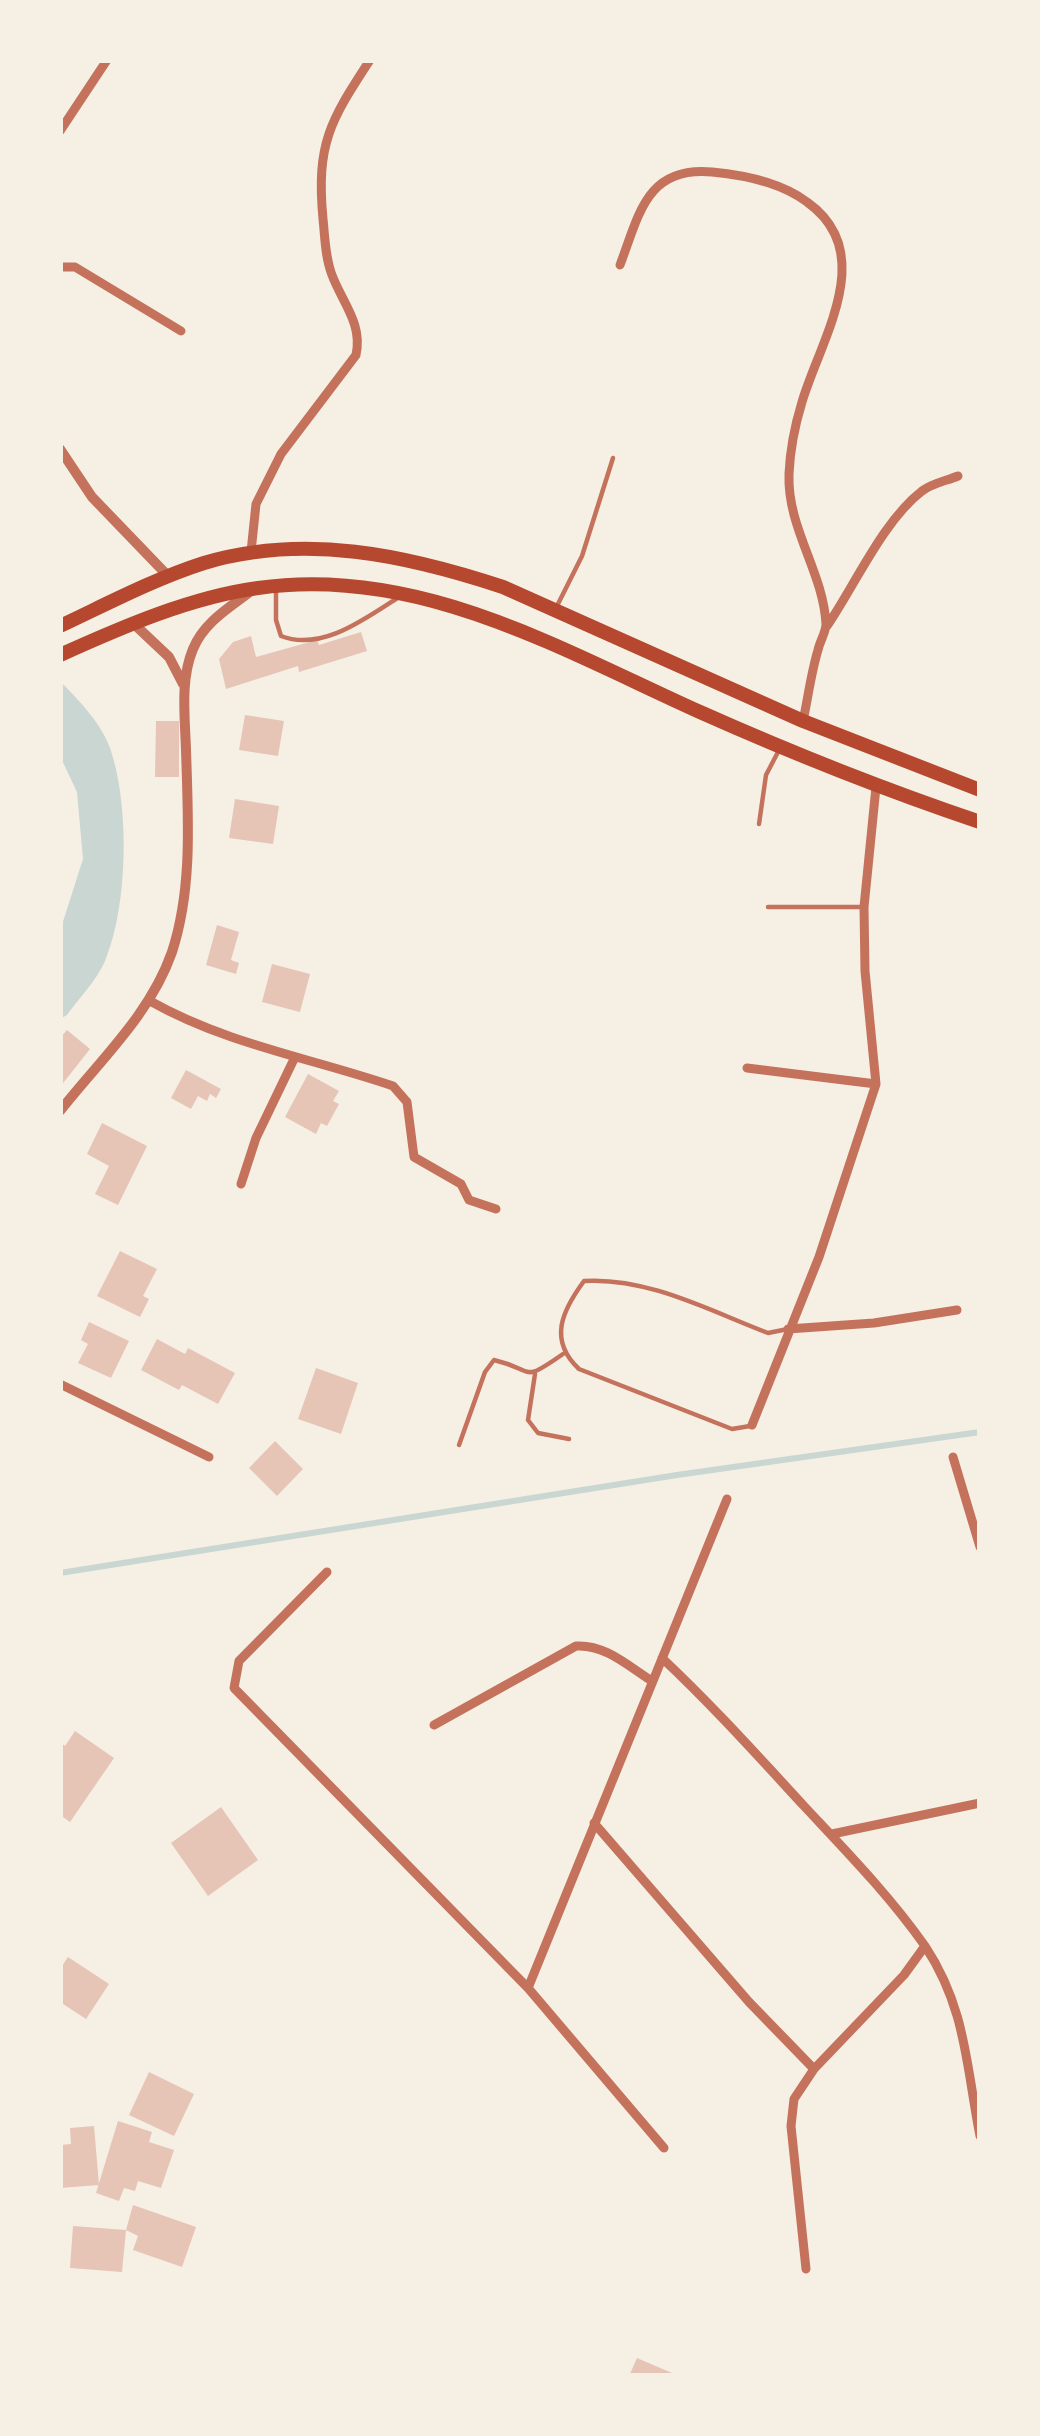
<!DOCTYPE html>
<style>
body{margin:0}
#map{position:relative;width:1040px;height:2436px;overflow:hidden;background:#f6efe4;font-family:"Zilla Slab",serif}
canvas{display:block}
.frame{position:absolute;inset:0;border:63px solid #f6efe4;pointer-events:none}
</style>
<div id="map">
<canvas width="1040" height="2436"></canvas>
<div class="frame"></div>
</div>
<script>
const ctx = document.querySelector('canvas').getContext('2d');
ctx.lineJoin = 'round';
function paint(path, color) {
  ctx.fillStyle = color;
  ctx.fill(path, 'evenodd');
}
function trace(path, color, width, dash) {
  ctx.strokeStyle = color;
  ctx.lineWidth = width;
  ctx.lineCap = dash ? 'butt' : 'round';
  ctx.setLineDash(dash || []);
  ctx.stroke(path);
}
paint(new Path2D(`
 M60,681C79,701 100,721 110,748C130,805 128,907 105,961C97,980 79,998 67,1015L60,1019V931L83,859L77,792L60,756Z`), '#c9d6d2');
trace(new Path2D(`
 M60,1573L677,1475L980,1432`), '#c9d6d2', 6);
paint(new Path2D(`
 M361,632L367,651L299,672L298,666L226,689L219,659L233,642L251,636L256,657L317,640L319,645Z
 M245,715L284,721L278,756L239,750Z
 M156,721H179V777H155Z
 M235,799L279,806L273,844L229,838Z
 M217,925L239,932L231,960L239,963L236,974L206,965Z
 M272,964L310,974L300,1012L262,1002Z
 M67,1030L90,1049L60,1087V1038Z
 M186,1070L221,1089L216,1098L210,1094L207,1101L198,1096L191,1109L171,1098Z
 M308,1074L339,1091L333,1101L339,1104L327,1126L321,1123L316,1134L285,1117Z
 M102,1123L147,1146L118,1205L95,1194L109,1166L87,1154Z
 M120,1251L157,1269L143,1296L149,1299L140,1317L97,1296Z
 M89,1322L129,1341L111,1378L78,1363L88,1344L81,1340Z
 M157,1339L185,1354L188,1348L235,1373L218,1404L182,1385L179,1390L141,1370Z
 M316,1368L358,1383L341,1434L298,1419Z
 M275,1441L303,1469L277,1496L249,1468Z
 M75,1731L114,1758L70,1822L60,1815V1742L65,1746Z
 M221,1807L258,1860L208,1896L171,1843Z
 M68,1957L109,1984L86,2019L60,2002V1969Z
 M149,2072L194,2094L174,2136L129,2115Z
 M118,2121L152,2132L149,2142L174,2150L161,2188L138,2181L135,2191L124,2188L119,2201L96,2193Z
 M94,2126L99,2185L60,2188V2145L71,2144L70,2128Z
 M133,2205L196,2227L182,2267L133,2250L138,2236L126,2230Z
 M73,2226L126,2230L122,2272L70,2268Z
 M637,2358L679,2376H629Z`), '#e6c5b7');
trace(new Path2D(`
 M276,592V620L281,636C322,652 366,618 399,597
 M556,608L582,556L613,458
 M759,824L766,775L778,752
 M768,907H864
 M535,1374L528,1420L538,1433L569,1439
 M750,1426L732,1429L579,1369C548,1340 562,1311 584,1281C648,1277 710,1311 768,1333L788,1329
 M459,1445L485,1372L494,1360C536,1370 520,1384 563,1354`), '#c5725c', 4.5);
trace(new Path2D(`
 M60,131L107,60
 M620,265C639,215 646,166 712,172C744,175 782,183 807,202C879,253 821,338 802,402C795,425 790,450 789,474C787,528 823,571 826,624C826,632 820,641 818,650C811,673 808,698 803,721
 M60,267H75L181,331
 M251,552L256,504L281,454L356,355C363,324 342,302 332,275C325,257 325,237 323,219C316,144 330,121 370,60
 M827,626C855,585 883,521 922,491C933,483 946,481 958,476
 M150,1001C226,1044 311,1058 393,1086L407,1102L414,1157L461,1184L469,1200L496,1209
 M747,1068L876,1084
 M241,1184L256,1138L295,1057
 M788,1329L874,1323L957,1310
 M60,1384L209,1457
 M752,1425L819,1257L876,1084L865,971L864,907L876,787
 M953,1457L980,1547
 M327,1572L239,1661L234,1688L528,1988L664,2148
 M434,1725L576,1646C605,1644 628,1666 652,1681
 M594,1823L749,2002L814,2069L904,1975L925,1946C889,1895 846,1851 804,1806C757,1755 712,1705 662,1658
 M832,1834L980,1803
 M925,1946C966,2008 966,2065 980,2136
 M528,1988L727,1499
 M806,2269L791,2126L794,2099L814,2069`), '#c5725c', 9);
trace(new Path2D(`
 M60,449L92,497L168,576
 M134,624L169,657L183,684
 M60,1111C100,1060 150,1015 172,952C193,888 188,817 186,750C185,717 180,680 193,649C204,622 229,608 251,591`), '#c5725c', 10);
trace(new Path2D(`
 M60,626C107,604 154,579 204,563C305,533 406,555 503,587L803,721L980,790
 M60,655C122,627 191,597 258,588C418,565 560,649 700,712C792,753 885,790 980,822`), '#b5482f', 14);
</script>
